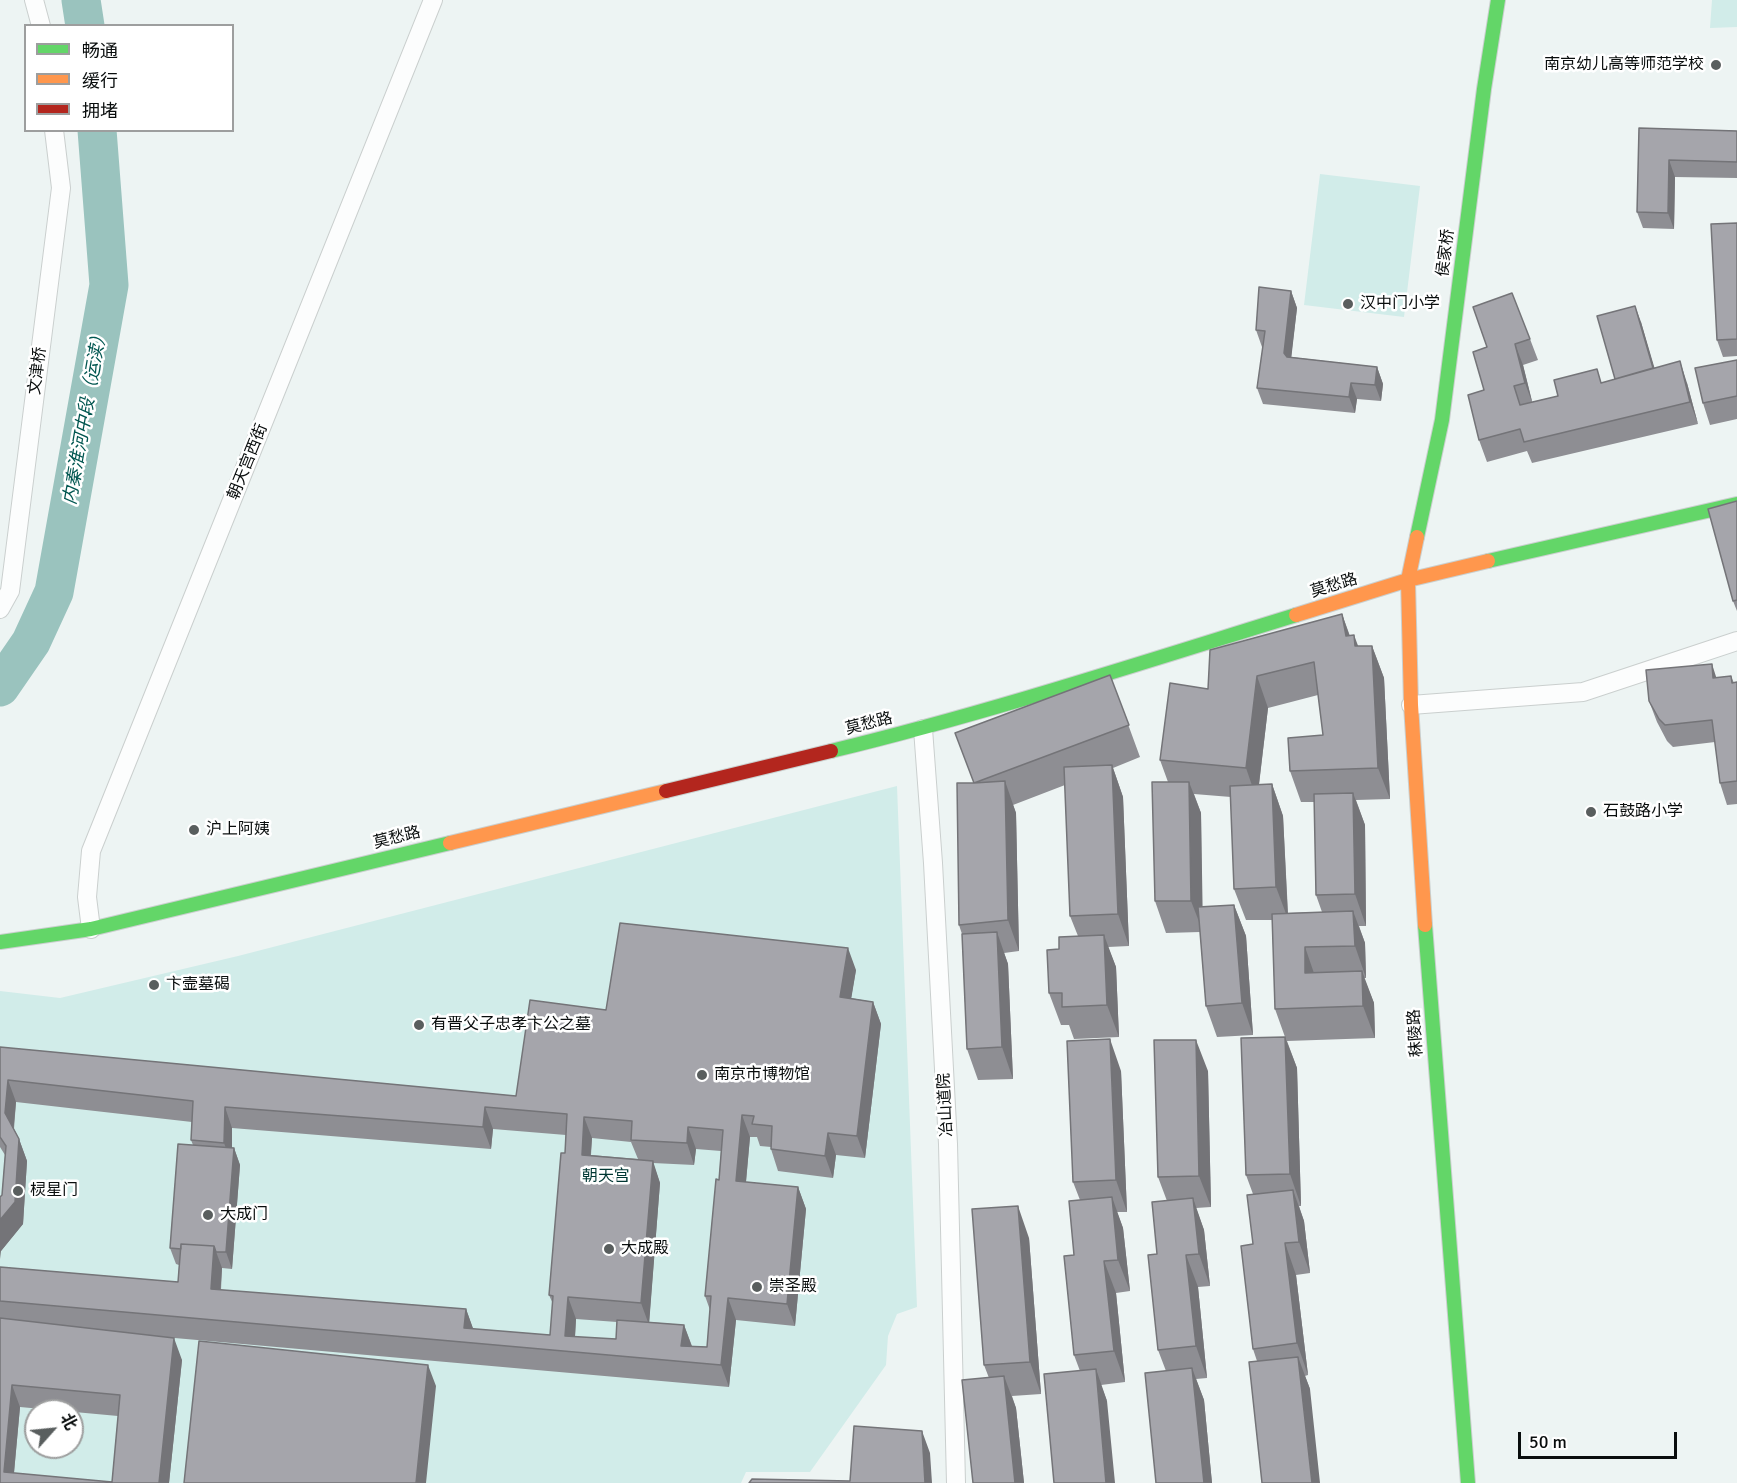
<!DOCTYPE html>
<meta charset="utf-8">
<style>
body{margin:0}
#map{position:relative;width:1737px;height:1483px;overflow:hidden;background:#edf4f3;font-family:Signika,"Noto Sans SC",sans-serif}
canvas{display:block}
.legend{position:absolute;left:24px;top:24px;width:210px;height:108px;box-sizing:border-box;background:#fff;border:2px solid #9d9e9e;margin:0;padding:8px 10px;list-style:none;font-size:18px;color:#090d0d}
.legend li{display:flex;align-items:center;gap:12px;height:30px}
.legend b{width:30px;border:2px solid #9d9e9e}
.north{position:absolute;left:24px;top:1399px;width:60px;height:60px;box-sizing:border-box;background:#fff;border:2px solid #9d9e9e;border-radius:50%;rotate:63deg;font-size:16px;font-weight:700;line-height:24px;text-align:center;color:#090d0d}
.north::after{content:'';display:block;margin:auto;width:21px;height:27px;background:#595e5e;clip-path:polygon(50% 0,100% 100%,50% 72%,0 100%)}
.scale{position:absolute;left:1518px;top:1432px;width:159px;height:27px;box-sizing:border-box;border:3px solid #090d0d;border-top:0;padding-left:8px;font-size:18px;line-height:21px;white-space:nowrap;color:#090d0d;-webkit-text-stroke:4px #fff;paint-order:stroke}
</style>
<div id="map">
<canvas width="1737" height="1483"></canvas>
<ul class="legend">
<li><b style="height:8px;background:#63d668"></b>畅通</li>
<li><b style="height:8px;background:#ff974d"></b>缓行</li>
<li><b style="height:8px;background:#b3261e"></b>拥堵</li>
</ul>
<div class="north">北</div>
<div class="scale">50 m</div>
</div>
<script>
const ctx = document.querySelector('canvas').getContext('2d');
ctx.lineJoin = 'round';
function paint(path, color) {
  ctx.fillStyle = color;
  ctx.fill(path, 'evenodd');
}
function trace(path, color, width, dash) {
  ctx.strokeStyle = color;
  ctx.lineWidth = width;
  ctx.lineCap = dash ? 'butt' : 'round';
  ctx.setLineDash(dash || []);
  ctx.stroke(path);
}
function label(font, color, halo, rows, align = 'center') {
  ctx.font = font + ' Signika,"Noto Sans SC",sans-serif';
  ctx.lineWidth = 5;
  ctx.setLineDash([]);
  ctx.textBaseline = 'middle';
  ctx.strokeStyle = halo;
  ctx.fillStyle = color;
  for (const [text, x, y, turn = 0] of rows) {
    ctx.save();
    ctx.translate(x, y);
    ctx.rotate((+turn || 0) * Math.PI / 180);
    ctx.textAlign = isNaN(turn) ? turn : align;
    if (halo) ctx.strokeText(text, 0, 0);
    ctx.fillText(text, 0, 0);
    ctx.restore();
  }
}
paint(new Path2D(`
 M1712,0H1737V27L1710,28Z
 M1320,174L1420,186L1404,317L1304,305Z
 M897,786L917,1307L897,1314L888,1336L886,1365L810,1472H746L741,1483H0V991L60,998L238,956ZM36,1411H72V1447H36Z`), '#d1ece9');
trace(new Path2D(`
 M81,0L85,26
 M0,687L31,642L54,592L109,285L97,130`), '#9ac3be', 39);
const street = new Path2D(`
 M34,0L41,26
 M0,609L10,591L61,188L54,130
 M1411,705L1583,692L1737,641
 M923,729L933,863L948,1144L956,1483
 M91,929L87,897L91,851L433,0`);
const fast = new Path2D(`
 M1417,537L1442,420L1484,89L1498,0
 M1488,561L1737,504
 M831,751C988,713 1141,663 1296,615
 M1425,925L1468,1483
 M0,942L91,929L450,843`);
const slow = new Path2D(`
 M1417,537L1408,580L1411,705L1425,925
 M1296,615L1408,580L1488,561
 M450,843L666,791`);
const jam = new Path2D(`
 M666,791L831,751`);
trace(street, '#cacfce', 20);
trace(fast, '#cacfce', 16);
trace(slow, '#cacfce', 16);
trace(jam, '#cacfce', 16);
trace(street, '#fcfdfd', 18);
trace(fast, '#63d668', 14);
trace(slow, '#ff974d', 14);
trace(jam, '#b3261e', 14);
paint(new Path2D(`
 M1639,128L1737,131V178L1675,177L1674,229L1643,228L1637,212Z
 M1737,223V356L1723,357L1717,340Z
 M1291,291L1297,308L1291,357L1377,367L1383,384L1381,401L1357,399L1355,413L1263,404L1257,388L1263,347H1262L1256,330Z
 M1641,322L1654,368L1687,383L1698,424L1532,463L1527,451L1487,462L1479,440L1484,390L1473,352L1530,339L1538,360L1523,365L1532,402L1558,396L1615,379Z
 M1737,360V419L1710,425L1703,403Z
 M1737,501V611L1733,601Z
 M1342,614L1350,636L1358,646H1372L1384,678L1390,799L1356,800L1365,825L1366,926H1359L1365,943L1366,978H1364L1374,1003L1375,1038L1287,1041L1297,1068L1301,1206H1299L1304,1221L1310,1273L1296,1275L1308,1375L1305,1376L1310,1389L1257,1361L1253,1349V1194L1246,1175L1285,1037L1275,1009L1272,920H1246L1234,889L1231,797L1194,794L1201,813L1202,907L1234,905L1246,936L1253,1035L1217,1037L1206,1006L1200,932L1166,933L1155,901L1168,782L1160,760L1208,689ZM1318,695L1323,735L1290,771L1301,802H1315L1316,895L1322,912L1288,913L1283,816L1272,784L1259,785L1268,708Z
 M1110,675L1140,757L1113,768L1123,797L1129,946L1108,947L1116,967L1119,1037L1074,1039L1069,1025H1061L1049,993L1059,949L1078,936L1070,916L1065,785L1013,805L1016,813L1019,951L1004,953L1008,964L1013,1079L978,1080L967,1049L962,934L959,925L973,783Z
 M1731,676L1734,683L1737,682V804L1727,805L1720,783L1715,742L1673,747L1667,741L1657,722L1649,701L1717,678Z
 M856,970L851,998L873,1002L881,1024L865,1158L836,1155L833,1178L778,1171L771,1149V1147L760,1146L757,1137H750L746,1182L798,1187L806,1209L795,1326L736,1320L729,1387L152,1336L182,1360L169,1483H0V1267L178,1282L179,1265L176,1264L170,1248L193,1145L191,1140L192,1122L16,1102L14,1129L19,1139L27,1161L23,1224L1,1251L2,1195L5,1155L0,1147V1047L516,1096L606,1010ZM232,1128L491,1149L493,1129L566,1135L565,1153L549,1295L553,1304L550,1335L473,1329L466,1309L221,1290L222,1268L232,1269L240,1165L234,1148H232ZM592,1138L631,1142L638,1159L591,1155ZM696,1149L721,1151L719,1180L705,1296L710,1310L707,1347L692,1346L684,1325L649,1322L660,1183L653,1163L694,1165ZM576,1319L617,1322L616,1339L575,1337ZM20,1407L118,1416L112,1482L14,1473Z
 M1121,1071L1127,1212H1117L1123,1228L1130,1291L1116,1293L1125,1382L1101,1385L1107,1401L1080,1371L1074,1355V1255L1080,1200L1073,1182Z
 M1208,1071L1211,1207L1196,1208L1204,1230L1210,1286L1198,1287L1207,1378L1196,1379L1204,1400L1212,1483H1156L1166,1371L1158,1350L1157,1254L1167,1201L1158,1177Z
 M1029,1238L1041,1394L1012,1396L1016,1408L1024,1483H973L989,1378L984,1365Z`), '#8e8e93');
paint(new Path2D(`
 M1669,160L1675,177L1674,229L1668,213Z
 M1291,291L1297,308L1290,369L1284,353Z
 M1635,306L1641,322L1661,390L1655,373Z
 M1515,344L1523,365L1533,405L1525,383Z
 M1680,361L1687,383L1698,424L1690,402Z
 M1377,367L1383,384L1381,401L1375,385Z
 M1351,383L1357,399L1355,413L1349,397Z
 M1342,614L1353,646L1346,636Z
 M1354,635L1366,667L1355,646Z
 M1372,646L1384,678L1390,799L1378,768Z
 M1712,664L1719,686L1713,678Z
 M1257,676L1268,708L1257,800L1246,768Z
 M1112,765L1123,797L1129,946L1118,914Z
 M1005,781L1016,813L1019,951L1008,920Z
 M1189,782L1201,813L1203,932L1191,901Z
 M1272,784L1283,816L1288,919L1276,887Z
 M1353,793L1365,825L1366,926L1355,894Z
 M1234,905L1246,936L1253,1035L1242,1003Z
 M1353,911L1365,943L1366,978L1355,946Z
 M997,932L1008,964L1013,1079L1002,1047Z
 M1104,935L1116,967L1119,1037L1107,1005Z
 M1305,947L1316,979L1305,973Z
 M848,948L856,970L848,1018L840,997Z
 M1362,971L1374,1003L1375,1038L1363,1006Z
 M873,1002L881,1024L865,1158L857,1136Z
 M1285,1037L1297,1068L1301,1206L1290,1174Z
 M1110,1039L1121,1071L1127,1212L1116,1180Z
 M1196,1040L1208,1071L1211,1207L1199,1176Z
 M8,1080L16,1102L13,1134L5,1113Z
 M225,1107L232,1128V1164L224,1143Z
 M485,1107L493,1129L491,1149L483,1127Z
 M742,1115L750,1137L744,1203L736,1181Z
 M584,1117L592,1138L589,1176L582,1155Z
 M688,1127L696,1149L694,1165L687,1143Z
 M828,1133L836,1155L833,1178L825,1156Z
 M19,1139L27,1161L23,1224L1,1251L0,1259V1220Z
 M234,1148L240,1165L232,1269L226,1252Z
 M653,1161L660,1183L649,1325L641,1303Z
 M798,1187L806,1209L795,1326L787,1304Z
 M1293,1190L1304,1221L1310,1273L1299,1242Z
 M1112,1197L1123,1228L1130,1291L1118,1260Z
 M1193,1198L1204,1230L1210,1286L1199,1254Z
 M1018,1206L1029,1238L1041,1394L1030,1362Z
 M1285,1243L1296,1275L1308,1375L1297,1343Z
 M214,1246L222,1268L219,1311L211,1289Z
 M1186,1255L1198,1287L1207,1378L1196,1346Z
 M1104,1261L1116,1293L1125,1382L1114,1351Z
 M568,1297L576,1319L574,1352L565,1336Z
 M728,1298L736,1320L729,1387L721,1365Z
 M466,1309L474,1331L464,1328Z
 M684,1325L692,1347L681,1346Z
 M174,1338L182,1360L169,1483H159Z
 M1298,1357L1310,1389L1320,1483H1312Z
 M428,1365L436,1386L426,1483H416Z
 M1192,1368L1204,1400L1212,1483H1204Z
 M1096,1369L1107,1401L1115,1483H1106Z
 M1004,1376L1016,1408L1024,1483H1015Z
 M12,1385L20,1407L13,1483L4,1472Z
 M922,1431L930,1453L932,1483H925Z`), '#747478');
const building = new Path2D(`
 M1639,128L1737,131V162L1669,160L1668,213L1637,212Z
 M1737,223V339L1717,340L1711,224Z
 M1259,287L1291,291L1284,353L1287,357L1377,367L1375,385L1351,383L1349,397L1257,388L1265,331L1256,330Z
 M1512,293L1530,339L1515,344L1525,383L1514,386L1520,405L1558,396L1554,380L1597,369L1601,383L1680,361L1690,402L1524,442L1520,429L1479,440L1468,395L1484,390L1473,352L1487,347L1473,307Z
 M1635,306L1653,368L1615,379L1597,316Z
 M1737,360V396L1703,403L1695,368Z
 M1737,501V600L1733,601L1708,509Z
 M1342,614L1346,636L1354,635L1355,646H1372L1378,768L1290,771L1288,738L1323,735L1314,662L1257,676L1246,768L1160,760L1170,683L1208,689L1210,650Z
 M1712,664L1713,678L1731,676L1732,683L1737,682V781L1720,783L1712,720L1665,725L1659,719L1649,701L1646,670Z
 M1110,675L1129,725L974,783L1005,781L1008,920L959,925L957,783H974L955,733Z
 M1112,765L1118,914L1070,916L1064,767Z
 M1152,782H1189L1191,901H1155Z
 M1272,784L1276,887L1234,889L1230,786Z
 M1353,793L1355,894L1316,895L1314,794Z
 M1234,905L1242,1003L1206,1006L1198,907Z
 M1353,911L1355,946L1305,947V973L1362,971L1363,1006L1275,1009L1272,914Z
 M620,923L848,948L840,997L873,1002L857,1136L828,1133L825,1156L771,1149L772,1126L752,1124L754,1116L742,1115L736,1181L798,1187L787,1304L728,1298L721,1365L0,1301V1267L178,1282L181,1244L214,1246L211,1289L466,1309L464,1328L550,1335L553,1296L549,1295L561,1153H565L567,1114L485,1107L483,1127L225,1107L224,1143L191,1140L193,1101L8,1080L5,1113L19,1139L15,1202L0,1220V1197L2,1195L6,1146L0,1137V1047L516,1096L530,1000L606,1010ZM584,1117L632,1121L631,1140L687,1143L688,1127L723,1130L719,1180L716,1179L705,1296H711L707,1347L681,1346L684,1325L617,1320L616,1339L565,1336L568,1297L641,1303L653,1161L582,1155Z
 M997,932L1002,1047L967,1049L962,934Z
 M1104,935L1107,1005L1062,1007V993H1049L1047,950L1059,949V937Z
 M1285,1037L1290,1174L1246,1175L1241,1038Z
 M1110,1039L1116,1180L1073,1182L1067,1041Z
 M1154,1040H1196L1199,1176L1158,1177Z
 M178,1144L234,1148L226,1252H216L214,1246L181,1244V1249L170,1248Z
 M1293,1190L1299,1242L1285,1243L1297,1343L1253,1349L1241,1246L1253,1244L1247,1195Z
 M1112,1197L1118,1260L1104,1261L1114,1351L1074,1355L1064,1256L1074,1255L1069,1201Z
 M1193,1198L1199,1254L1186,1255L1196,1346L1158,1350L1148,1255L1157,1254L1152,1202Z
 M1018,1206L1030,1362L984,1365L972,1209Z
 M0,1318L174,1338L159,1483H0ZM12,1385L120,1395L112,1482L4,1472Z
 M199,1341L428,1365L416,1483H184Z
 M1298,1357L1312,1483H1262L1249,1362Z
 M1192,1368L1204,1483H1156L1145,1373Z
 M1096,1369L1106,1483H1054L1044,1374Z
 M1004,1376L1015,1483H973L962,1380Z
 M854,1426L922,1431L925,1483H749L752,1479L850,1481Z`);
paint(building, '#a5a5ab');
trace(building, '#747478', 1.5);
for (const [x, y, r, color] of [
 [1716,65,6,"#595e5e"],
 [1348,304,6,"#595e5e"],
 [1591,812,6,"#595e5e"],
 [194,830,6,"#595e5e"],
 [154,985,6,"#595e5e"],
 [419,1025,6,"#595e5e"],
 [702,1075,6,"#595e5e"],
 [18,1191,6,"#595e5e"],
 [208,1215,6,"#595e5e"],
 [609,1249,6,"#595e5e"],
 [757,1287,6,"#595e5e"]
]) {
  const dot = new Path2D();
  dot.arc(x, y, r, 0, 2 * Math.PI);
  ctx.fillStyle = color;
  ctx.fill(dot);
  trace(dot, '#fff', 2);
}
label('16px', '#090d0d', '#fff', [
 ["南京幼儿高等师范学校",1704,65,"right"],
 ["汉中门小学",1360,304],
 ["石鼓路小学",1603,812],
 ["沪上阿姨",206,830],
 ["卞壸墓碣",166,985],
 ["有晋父子忠孝卞公之墓",431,1025],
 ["南京市博物馆",714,1075],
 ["棂星门",30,1191],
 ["大成门",220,1215],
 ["大成殿",621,1249],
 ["崇圣殿",769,1287]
], 'left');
label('16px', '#090d0d', '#fff', [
 ["侯家桥",1446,253,-83],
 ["文津桥",38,371,-83],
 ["朝天宫西街",248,462,-68],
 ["莫愁路",1334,586,-17],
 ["莫愁路",869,724,-14],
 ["莫愁路",397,838,-14],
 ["秣陵路",1416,1033,-94],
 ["冶山道院",946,1105,-93]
]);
label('16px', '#003733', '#fff', [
 ["朝天宫",606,1177]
]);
label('italic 18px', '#005650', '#fff', [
 ["内秦淮河中段（运渎）",86,416,-80]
]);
</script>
